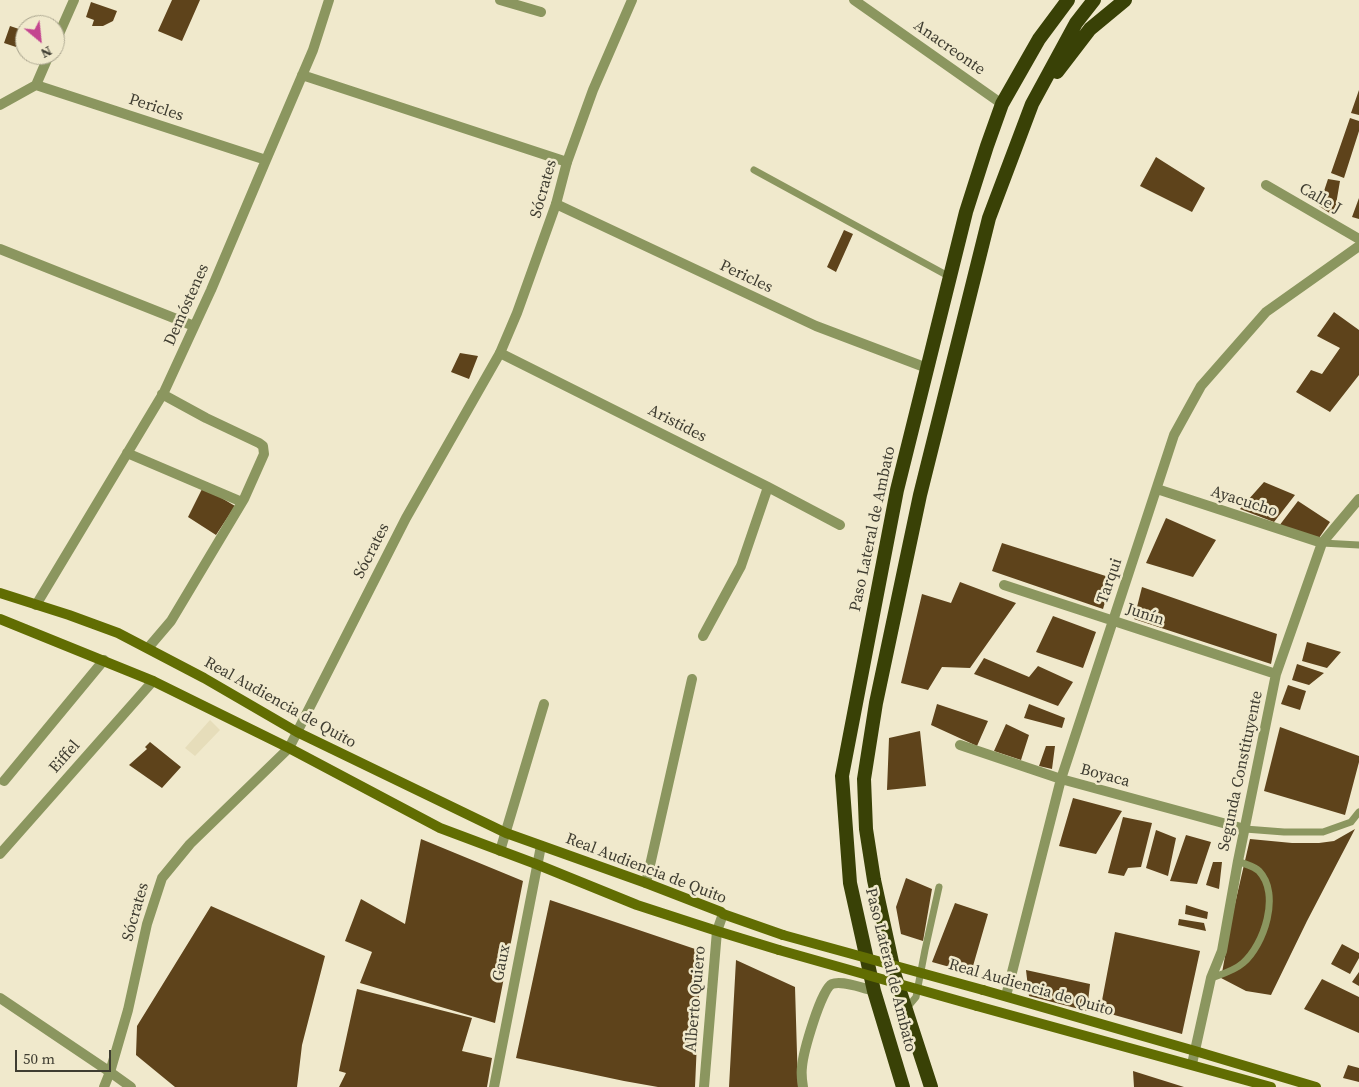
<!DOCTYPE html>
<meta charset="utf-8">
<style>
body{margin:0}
#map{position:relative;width:1359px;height:1087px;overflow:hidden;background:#f0e9cc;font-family:"Source Serif 4",serif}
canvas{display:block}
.north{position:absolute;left:15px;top:15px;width:50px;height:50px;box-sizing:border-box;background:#f0e9cc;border:1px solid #a9a48e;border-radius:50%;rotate:152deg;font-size:14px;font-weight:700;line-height:20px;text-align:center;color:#3f3d31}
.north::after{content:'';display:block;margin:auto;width:18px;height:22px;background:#c44590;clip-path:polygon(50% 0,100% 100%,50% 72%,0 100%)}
.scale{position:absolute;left:15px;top:1050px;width:96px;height:22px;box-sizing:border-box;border:2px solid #3f3d31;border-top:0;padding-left:6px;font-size:15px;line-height:18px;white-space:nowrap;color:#3f3d31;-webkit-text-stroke:4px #f0e9cc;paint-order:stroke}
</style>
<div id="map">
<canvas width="1359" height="1087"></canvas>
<div class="north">N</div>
<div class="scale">50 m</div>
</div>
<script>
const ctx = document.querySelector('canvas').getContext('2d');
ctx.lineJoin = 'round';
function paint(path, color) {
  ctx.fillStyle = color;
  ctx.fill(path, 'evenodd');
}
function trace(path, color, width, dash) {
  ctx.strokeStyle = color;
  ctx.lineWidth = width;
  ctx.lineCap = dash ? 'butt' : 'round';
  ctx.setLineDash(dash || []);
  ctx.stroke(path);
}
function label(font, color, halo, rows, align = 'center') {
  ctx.font = font + ' "Source Serif 4",serif';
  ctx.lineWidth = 5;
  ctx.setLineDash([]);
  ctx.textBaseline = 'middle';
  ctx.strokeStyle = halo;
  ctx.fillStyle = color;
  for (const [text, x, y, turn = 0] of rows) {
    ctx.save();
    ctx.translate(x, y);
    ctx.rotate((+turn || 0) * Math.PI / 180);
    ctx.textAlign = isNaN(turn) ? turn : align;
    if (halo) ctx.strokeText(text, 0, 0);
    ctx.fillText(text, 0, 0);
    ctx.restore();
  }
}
paint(new Path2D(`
 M210,720L220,730L195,756L185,748Z`), '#e6ddba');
paint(new Path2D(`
 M172,0H200L182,41L158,31Z
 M91,2L117,11L113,21L103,26H92L94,20L86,17Z
 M10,26L25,31V46L17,43L16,47L4,43Z
 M1359,90V115L1351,113Z
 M1350,118L1359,121V131L1344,178L1331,173Z
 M1156,157L1205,188L1192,212L1140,186Z
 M1328,179L1340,181L1334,216L1319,206Z
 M1359,198V219L1352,217Z
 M844,230L853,234L836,272L827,267Z
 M1334,312L1359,330V375L1330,412L1296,392L1311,370L1322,374L1340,348L1317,336Z
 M460,353L478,356L469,379L451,372Z
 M1264,482L1295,495L1274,522L1240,509Z
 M203,487L235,506L216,535L188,517Z
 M1298,501L1330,522L1319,538L1279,526Z
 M1166,518L1216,540L1193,577L1146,563Z
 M1002,543L1112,578L1103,609L992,571Z
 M960,582L1016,603L970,668L942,667L928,690L901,683L922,594L951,603Z
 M1142,587L1277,634L1271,664L1134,619Z
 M1053,616L1096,632L1083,668L1036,652Z
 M1307,642L1341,652L1327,668L1302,661Z
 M984,658L1029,677L1038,666L1073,682L1058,706L974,674Z
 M1297,664L1324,673L1309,685L1292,680Z
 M1288,685L1306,691L1300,710L1281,704Z
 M937,704L988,721L977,746L931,725Z
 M1029,704L1065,718L1062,728L1024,718Z
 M1006,724L1029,735L1021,760L994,751Z
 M1280,727L1359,756V762L1345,815L1264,791Z
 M920,731L926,786L887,790L889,738Z
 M150,742L181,767L162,788L129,765L147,749L145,747Z
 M1046,746H1055L1052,769L1039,766Z
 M1073,798L1122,811L1096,854L1059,846Z
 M1123,817L1152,823L1141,867L1128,868L1124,876L1108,873Z
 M1355,829L1307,921L1271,995L1246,991L1221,978L1234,908L1250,839L1292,843H1319L1334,841Z
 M1156,830L1176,838L1168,876L1146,868Z
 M1186,835L1211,842L1197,884L1170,881Z
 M421,839L523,881L495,1023L360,983L372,952L345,941L361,899L405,924Z
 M1213,862H1222L1219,889L1206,885Z
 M906,878L932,889L923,941L901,934L896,907Z
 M550,900L701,951L695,1087H658L624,1081L516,1058Z
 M955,903L988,914L971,973L932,962Z
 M1186,905L1208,912L1207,919L1185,914Z
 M211,906L325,956L302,1045L297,1087H175L136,1055L137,1026Z
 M1179,919L1204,923L1206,931L1178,925Z
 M1115,932L1200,951L1182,1034L1100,1011Z
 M1342,944L1359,953V958L1350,974L1331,964Z
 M736,960L795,987L798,1087H729Z
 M1026,970L1090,984L1087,1011L1029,996Z
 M1359,972V986L1352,982Z
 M1322,979L1359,997V1033L1304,1009Z
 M357,989L472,1018L462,1051L492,1058L487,1087H339L346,1073L339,1071Z
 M1348,1065L1359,1068V1082L1343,1078Z
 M1133,1071L1184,1087H1134Z`), '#5e431b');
trace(new Path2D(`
 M754,170L950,277
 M1322,543L1359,545
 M1245,829L1284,832H1323L1351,822L1359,812
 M1211,978C1222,974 1234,971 1243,963C1264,945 1281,894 1259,871C1254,866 1244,864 1238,861
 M906,1009L916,997L925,950L939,887`), '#8b965f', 7);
trace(new Path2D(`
 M500,0L541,12
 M854,0L1002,104
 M55,43L74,0
 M302,75L567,162
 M36,85L266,160
 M0,105L36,85L49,55
 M1266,185L1359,239
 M556,204L816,326L927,368
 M0,249L194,326
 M500,353L768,487L840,525
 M127,453L242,502
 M1157,489L1322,543
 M1004,585L1276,674
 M36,605L164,392L211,290L266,160L313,50L329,0
 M703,636L741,566L768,487
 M148,648L171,621L244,499L264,454L263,446L259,443L206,418L162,394
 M960,745L1061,779L1245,829
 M4,781L104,660
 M500,851L544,704
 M0,854L153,681
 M646,883L692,679
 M1006,996L1061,779L1174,435L1201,386L1266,312L1359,246
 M0,998L110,1072L131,1087
 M1192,1064L1211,978L1222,951L1238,861L1276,674L1322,543L1359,499
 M494,1087L541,846
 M704,1087L717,931L723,914
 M803,1087C802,1081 801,1074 802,1067C803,1053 821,989 832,984C841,980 864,988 874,991`), '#8b965f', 10);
trace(new Path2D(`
 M104,1087L110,1072L128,1010L147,924L162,878L190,844L289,748L406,518L500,353L517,313L556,204L567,162L593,90L632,0`), '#8b965f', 10);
trace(new Path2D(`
 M0,593L69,615L118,633L204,678L297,732L506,833L646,883L721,912L723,914L783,935
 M0,619L153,681L289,748L440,828L536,864L637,905L717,931L779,950
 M983,990L1195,1051L1316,1087
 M977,1006L1271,1087`), '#616d02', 10);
trace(new Path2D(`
 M1057,72L1090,29L1125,0
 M903,1087L874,991L850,883L842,776L897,490L966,212L987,146L1002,104L1039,39L1068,0
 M931,1087L895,976L874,880L866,829L864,779L876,703L920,495L989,218L1032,104L1076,23L1094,0`), '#394106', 14);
trace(new Path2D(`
 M783,935L983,990
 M779,950L977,1006`), '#616d02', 10);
label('16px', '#3f3d31', '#f0e9cc', [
 ["Anacreonte",949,48,35],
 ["Pericles",156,108,18],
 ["Sócrates",544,189,-74],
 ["Calle J",1320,199,30],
 ["Pericles",746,277,25],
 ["Demóstenes",187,305,-66],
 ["Aristides",677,424,27],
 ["Ayacucho",1244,502,18],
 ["Paso Lateral de Ambato",873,529,-78],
 ["Sócrates",372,551,-63],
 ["Tarqui",1110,581,-71],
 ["Junín",1145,615,18],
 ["Real Audiencia de Quito",280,703,29],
 ["Eiffel",65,757,-49],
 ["Segunda Constituyente",1241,771,-78],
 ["Boyaca",1105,776,15],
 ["Real Audiencia de Quito",646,869,21],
 ["Sócrates",136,912,-74],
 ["Gaux",502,963,-79],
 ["Paso Lateral de Ambato",890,970,76],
 ["Real Audiencia de Quito",1031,988,16],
 ["Alberto Quiero",696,999,-85]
]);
</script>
